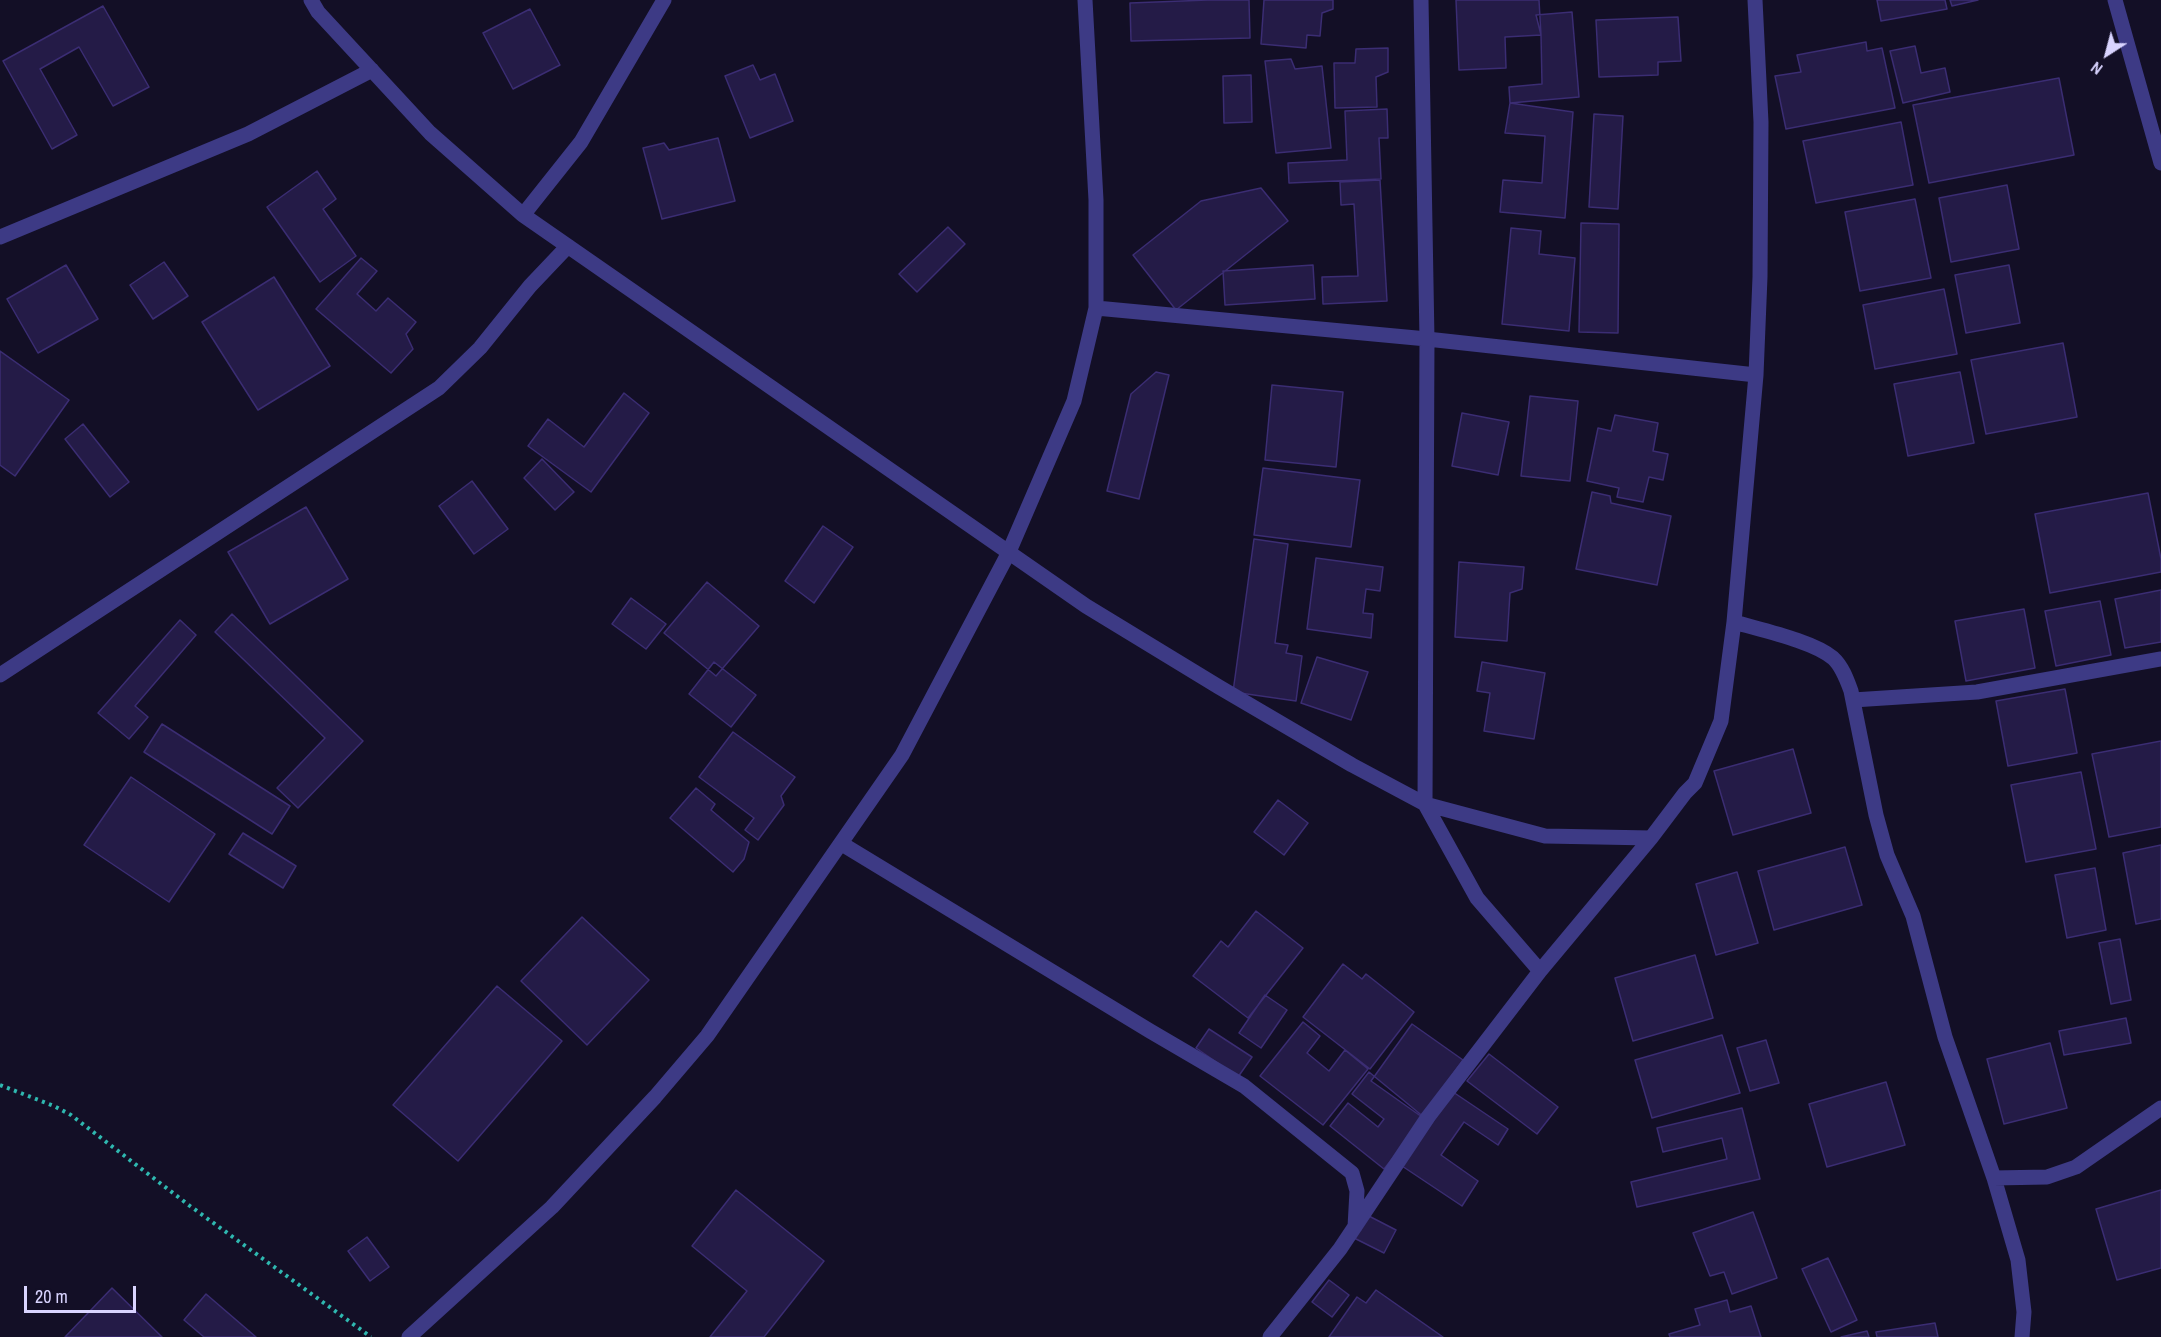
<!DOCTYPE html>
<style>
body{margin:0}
#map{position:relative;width:2161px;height:1337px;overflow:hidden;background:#130f26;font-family:"Archivo Narrow",sans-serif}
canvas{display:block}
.north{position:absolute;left:2077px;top:24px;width:60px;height:60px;-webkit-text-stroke:4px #130f26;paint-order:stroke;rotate:216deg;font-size:16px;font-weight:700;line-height:24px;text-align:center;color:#d9d4ff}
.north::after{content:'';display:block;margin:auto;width:21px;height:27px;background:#d9d4ff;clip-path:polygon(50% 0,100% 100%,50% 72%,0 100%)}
.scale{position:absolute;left:24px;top:1286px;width:112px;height:27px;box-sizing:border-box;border:3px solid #d9d4ff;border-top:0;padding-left:8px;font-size:18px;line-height:21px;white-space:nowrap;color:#d9d4ff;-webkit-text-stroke:4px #130f26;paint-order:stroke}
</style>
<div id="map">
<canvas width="2161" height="1337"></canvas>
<div class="north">N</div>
<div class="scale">20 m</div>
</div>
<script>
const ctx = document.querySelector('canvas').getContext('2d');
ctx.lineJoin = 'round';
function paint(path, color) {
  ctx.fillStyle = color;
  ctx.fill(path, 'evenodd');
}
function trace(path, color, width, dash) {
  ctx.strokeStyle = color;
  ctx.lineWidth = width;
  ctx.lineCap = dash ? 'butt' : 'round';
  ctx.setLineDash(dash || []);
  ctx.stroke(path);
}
const building = new Path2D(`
 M1208,0H1249L1250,38L1131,41L1130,3Z
 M1264,0H1333V9L1322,13L1320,36L1307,35L1306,48L1261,44Z
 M1456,0H1539L1541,35L1505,37L1506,68L1459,70Z
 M1877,0H1945L1947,9L1881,21Z
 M1950,0H1978L1952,6Z
 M103,6L149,87L113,106L79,47L40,69L77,135L52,149L3,61Z
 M530,9L560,65L513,89L483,33Z
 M1572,12L1579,97L1510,103L1509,87L1542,84L1541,35L1536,15Z
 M1678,17L1681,61L1658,62V75L1599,77L1596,20Z
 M1866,42L1867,51L1882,48L1895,108L1786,129L1775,76L1801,72L1797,55Z
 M1915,46L1921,73L1945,68L1950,92L1903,103L1890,51Z
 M1388,48V72L1376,77L1377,107L1335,108L1334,63H1355L1356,49Z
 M1291,59L1295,69L1322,66L1331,148L1276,153L1265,61Z
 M753,65L760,80L775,74L793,121L750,138L725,76Z
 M1251,75L1252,122L1224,123L1223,76Z
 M2059,78L2074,155L1929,183L1913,105Z
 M1510,103L1573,112L1565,218L1500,212L1503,180L1542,183L1545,136L1505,133Z
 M1387,109L1388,138H1379L1381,179L1289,183L1288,163L1347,160L1345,111Z
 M1594,114L1623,116L1618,209L1589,207Z
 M1901,122L1913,185L1816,203L1803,141Z
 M718,138L735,201L662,219L643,148L664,143L669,150Z
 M317,171L336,199L323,209L356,256L320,282L267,207Z
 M1380,180L1387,301L1323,304L1322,277L1358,276L1354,204L1341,205L1340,182Z
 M2007,185L2019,249L1951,262L1939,198Z
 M1261,188L1288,221L1176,310L1133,255L1201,201Z
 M1915,199L1931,278L1860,291L1845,212Z
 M1581,223L1619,224L1618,333L1579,332Z
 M948,227L965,244L917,292L899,274Z
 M1511,228L1541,231L1539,254L1575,258L1569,331L1502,324Z
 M361,258L377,271L357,294L376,311L388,298L416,322L406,334L413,349L391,373L316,309Z
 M164,262L188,296L153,319L130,285Z
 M66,265L98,319L38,353L7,299Z
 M1313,265L1315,299L1225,305L1223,271Z
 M2009,265L2020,323L1966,333L1955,275Z
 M274,277L330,366L258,410L202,322Z
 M1944,289L1957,354L1875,369L1863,305Z
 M2063,343L2077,417L1986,434L1971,360Z
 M0,351L69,400L15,476L0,465Z
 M1156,372L1169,375L1139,499L1107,491L1131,394Z
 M1960,372L1974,443L1908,456L1894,384Z
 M1272,385L1343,392L1336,467L1265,460Z
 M624,393L649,413L591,492L528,446L548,419L584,447Z
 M1530,396L1578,401L1570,481L1521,476Z
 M1462,413L1509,422L1498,475L1452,466Z
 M1615,415L1658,423L1653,451L1668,454L1663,480L1649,477L1643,502L1617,497L1619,488L1587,481L1598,428L1611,431Z
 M83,424L129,482L110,497L65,439Z
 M542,459L574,492L555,510L524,478Z
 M1263,468L1360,480L1351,547L1254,535Z
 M472,481L508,529L474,554L439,506Z
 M1592,492L1610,496L1611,503L1671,516L1657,585L1576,569Z
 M2148,493L2161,559V572L2050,593L2035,514Z
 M306,507L348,579L270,624L228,552Z
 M823,526L853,547L814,603L785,581Z
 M1254,539L1288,544L1275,643L1288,645L1286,653L1302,656L1296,701L1233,692Z
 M1316,558L1383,567L1380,591L1366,589L1363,613L1373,614L1371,638L1307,629Z
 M1459,562L1524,567L1522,589L1510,593L1507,641L1455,637Z
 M707,582L759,626L716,676L664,633Z
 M2161,590V642L2125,648L2115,599Z
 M631,598L666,624L646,649L612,624Z
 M2100,601L2111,655L2056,666L2045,611Z
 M2024,609L2035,668L1966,681L1955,621Z
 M232,614L363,741L298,808L277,788L325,738L215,632Z
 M180,620L196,635L135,706L148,717L129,739L98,713Z
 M1317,657L1368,672L1351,720L1301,703Z
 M714,662L756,695L731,727L689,694Z
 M1482,662L1545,673L1534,739L1484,731L1490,693L1477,691Z
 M2065,689L2077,753L2008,766L1996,701Z
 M162,724L290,806L272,834L144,752Z
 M733,732L795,777L781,796L784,805L758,840L745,830L754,818L699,777Z
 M2161,741V827L2109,837L2092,754Z
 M1793,749L1811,813L1733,835L1714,771Z
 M2081,772L2096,849L2026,862L2011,785Z
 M131,777L215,834L169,902L84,845Z
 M696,788L715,804L711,810L749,842L744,859L733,872L670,818Z
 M1278,800L1308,823L1284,855L1254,832Z
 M243,833L296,866L283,888L229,854Z
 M2161,845V919L2136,924L2123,853Z
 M1845,847L1862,905L1774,930L1758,871Z
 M2095,868L2106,930L2067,938L2055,875Z
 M1737,872L1758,943L1716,955L1696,884Z
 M1256,911L1303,948L1248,1018L1193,976L1221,941L1228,947Z
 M582,917L649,980L587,1045L521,981Z
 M2120,939L2131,1000L2111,1004L2099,943Z
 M1695,955L1713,1018L1633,1041L1615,978Z
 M1343,964L1362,979L1366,974L1414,1012L1370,1069L1303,1017Z
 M497,986L562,1041L458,1161L393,1105Z
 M1265,995L1287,1010L1261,1048L1239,1033Z
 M2126,1018L2131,1043L2064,1055L2059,1031Z
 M1303,1022L1320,1036L1307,1053L1329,1071L1345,1050L1368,1069L1323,1125L1260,1076Z
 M1412,1024L1463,1060L1422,1117L1371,1081Z
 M1209,1029L1252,1057L1238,1077L1196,1048Z
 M1722,1035L1740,1093L1652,1118L1635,1060Z
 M1766,1040L1779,1083L1750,1091L1737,1048Z
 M2050,1043L2067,1108L2004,1124L1987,1059Z
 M1489,1054L1558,1107L1537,1134L1467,1081Z
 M1369,1072L1425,1118L1384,1169L1330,1126L1348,1103L1378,1127L1384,1119L1352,1094Z
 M1886,1082L1905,1145L1827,1167L1809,1104Z
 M1453,1092L1508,1129L1498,1145L1464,1122L1441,1155L1478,1181L1462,1206L1402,1166Z
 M1742,1108L1760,1179L1637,1207L1631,1182L1727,1159L1722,1138L1663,1152L1657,1128Z
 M736,1190L824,1261L764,1337H710L747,1291L692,1246Z
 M2161,1190V1268L2117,1280L2096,1209Z
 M1753,1212L1777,1278L1732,1294L1724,1272L1710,1276L1693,1233Z
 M1365,1214L1396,1230L1384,1253L1354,1238Z
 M367,1237L389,1267L370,1281L348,1251Z
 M1828,1258L1857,1320L1831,1332L1802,1269Z
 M1329,1280L1349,1295L1332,1317L1312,1302Z
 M112,1288L162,1337H65Z
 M1376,1290L1443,1337H1329L1357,1297L1366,1303Z
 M206,1294L256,1337H204L184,1320Z
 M1727,1300L1730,1312L1751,1306L1761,1337H1670L1669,1334L1700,1325L1695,1309Z
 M1935,1323L1938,1337H1877L1876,1332Z
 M1867,1331L1869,1337H1841Z`);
paint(building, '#241b47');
trace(building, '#3b2d73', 1.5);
trace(new Path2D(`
 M0,1085L54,1106L71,1115L190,1206L371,1337`), '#2fb8b0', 4, [3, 4.5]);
trace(new Path2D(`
 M311,0L318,12L430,133L523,215L1086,606L1219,687L1352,765L1425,804L1545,836L1651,838
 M1421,0L1427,339L1425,804L1477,898L1540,971
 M2115,0L2161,163
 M523,215L581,142L664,0
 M0,237L248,134L372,70
 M1096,308L1427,339L1756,375
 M1734,622C1761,630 1813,641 1833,658C1842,666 1847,680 1851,691L1876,815L1887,855L1913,916L1945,1037L1994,1178L2018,1260L2024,1312L2022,1337
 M0,675L439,388L480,348L530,286L568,246
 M1853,700L1977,692L2161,659
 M842,844L1150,1031L1244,1086L1352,1173L1357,1191L1355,1227
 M1994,1178L2047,1177L2076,1167L2161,1108
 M409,1337L552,1207L655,1097L707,1036L902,755L1008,554L1074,401L1096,308V200L1085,0
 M1270,1337L1340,1249L1428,1117L1540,971L1651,838L1685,793L1695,783L1721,721L1734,622L1756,375L1760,277L1761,122L1755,0`), '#3d3a85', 15);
</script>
